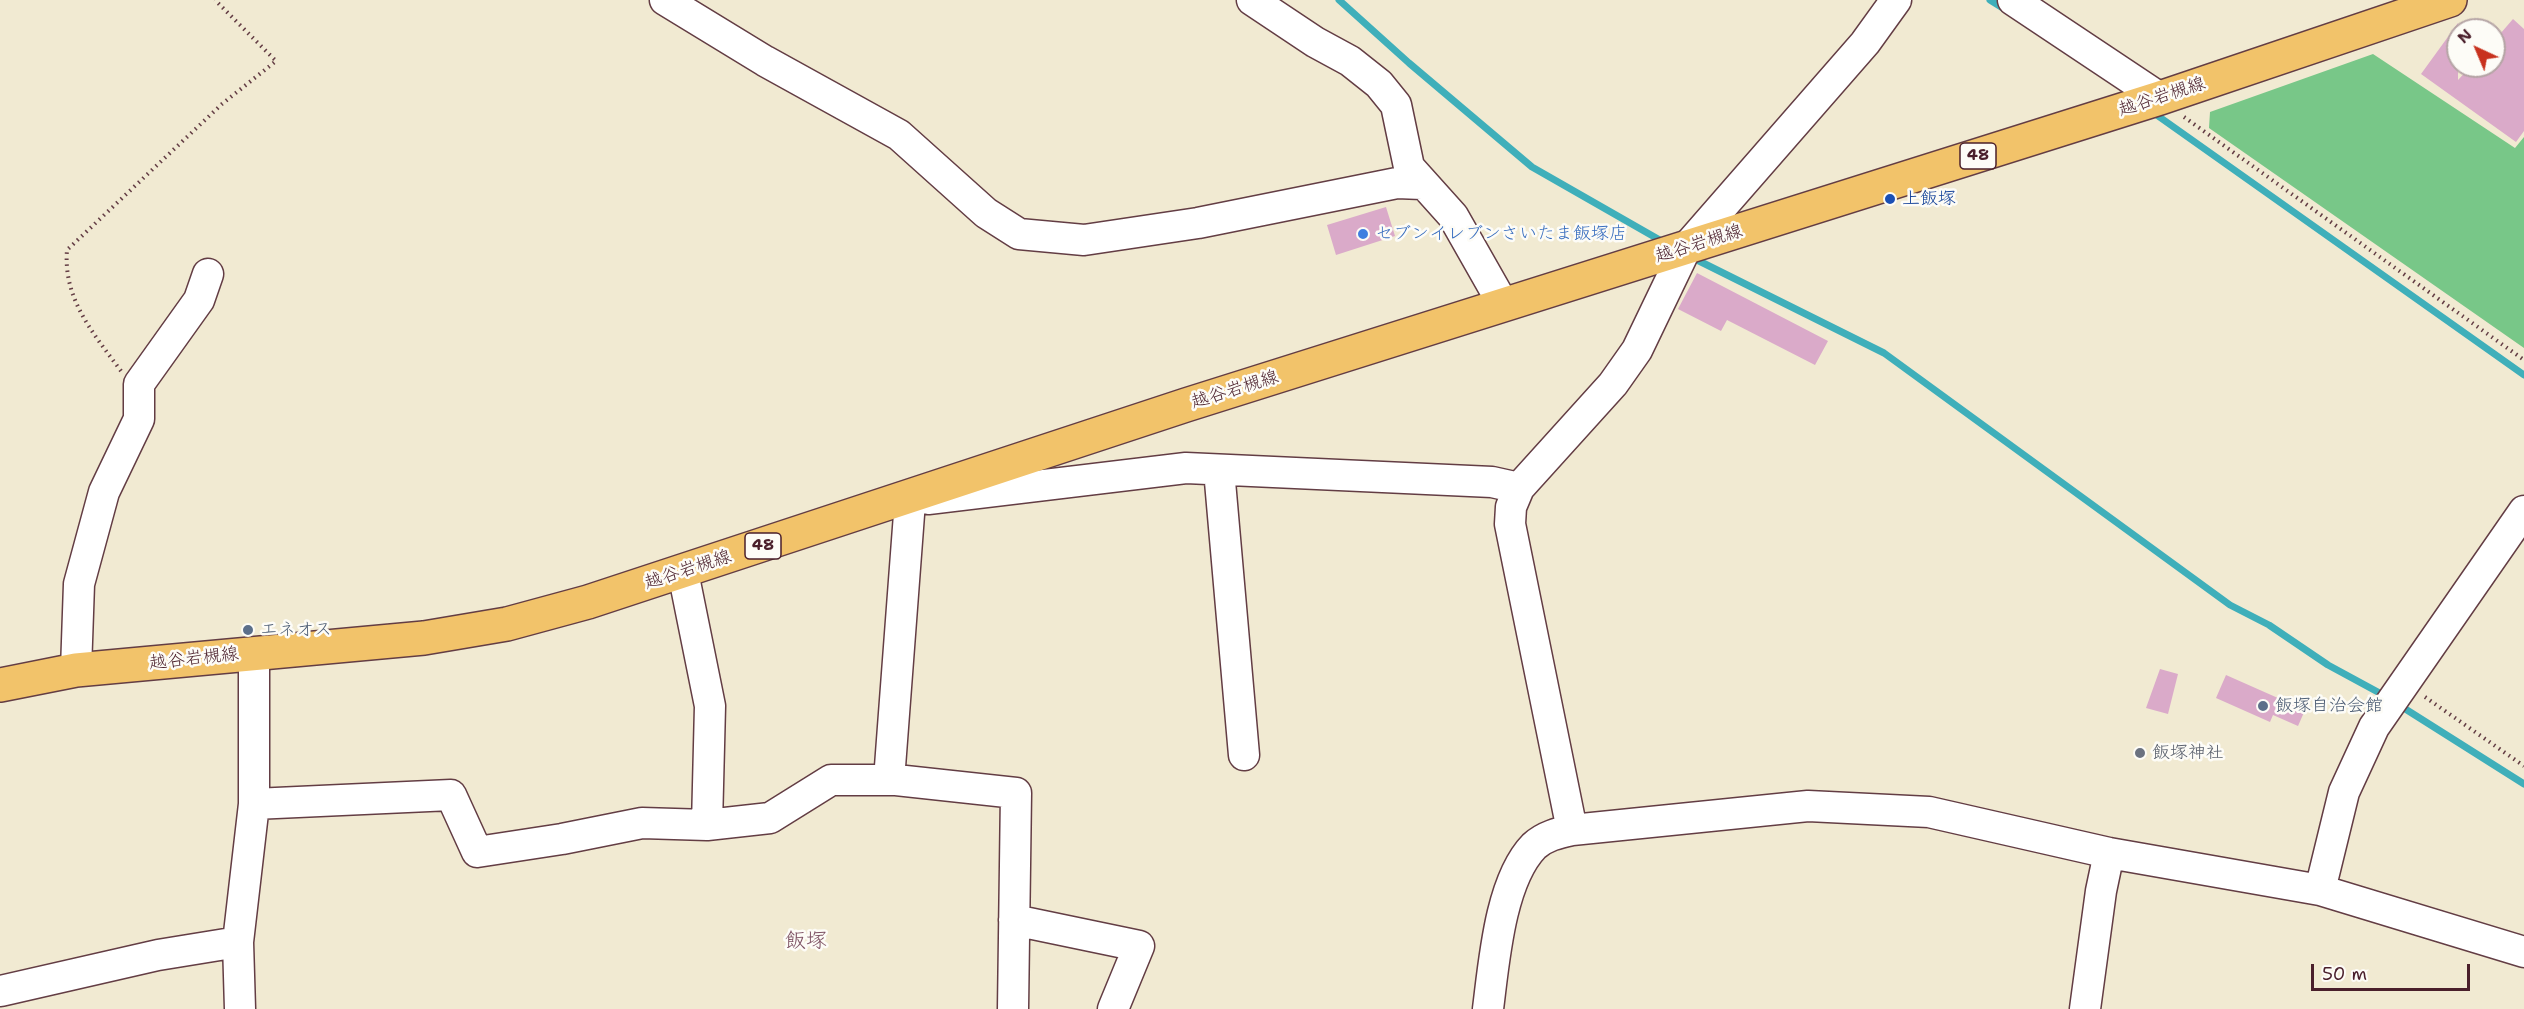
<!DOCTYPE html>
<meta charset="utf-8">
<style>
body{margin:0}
#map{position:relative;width:2524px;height:1009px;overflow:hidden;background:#f1ead2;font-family:"Shantell Sans",sans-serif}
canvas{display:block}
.north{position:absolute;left:2446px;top:18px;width:60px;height:60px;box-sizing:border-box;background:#fdfcf7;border:2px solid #b5a4a5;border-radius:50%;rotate:316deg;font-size:16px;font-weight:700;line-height:24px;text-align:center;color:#4a1f2b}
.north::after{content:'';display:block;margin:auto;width:21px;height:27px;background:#c8321e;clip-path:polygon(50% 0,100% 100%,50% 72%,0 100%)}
.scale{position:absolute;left:2311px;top:964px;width:159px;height:27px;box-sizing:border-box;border:3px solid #4a1f2b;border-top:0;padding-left:8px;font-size:18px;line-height:21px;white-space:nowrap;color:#4a1f2b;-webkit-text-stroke:4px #fdfcf7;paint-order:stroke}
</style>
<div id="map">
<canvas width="2524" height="1009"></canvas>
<div class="north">N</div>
<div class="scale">50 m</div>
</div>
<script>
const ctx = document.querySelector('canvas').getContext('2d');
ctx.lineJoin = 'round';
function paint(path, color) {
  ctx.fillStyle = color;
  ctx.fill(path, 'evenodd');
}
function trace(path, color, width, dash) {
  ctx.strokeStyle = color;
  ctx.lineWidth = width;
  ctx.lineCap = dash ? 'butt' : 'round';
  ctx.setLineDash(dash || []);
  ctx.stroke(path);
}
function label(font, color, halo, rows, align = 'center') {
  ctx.font = font + ' "Shantell Sans","Klee One",sans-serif';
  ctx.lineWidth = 5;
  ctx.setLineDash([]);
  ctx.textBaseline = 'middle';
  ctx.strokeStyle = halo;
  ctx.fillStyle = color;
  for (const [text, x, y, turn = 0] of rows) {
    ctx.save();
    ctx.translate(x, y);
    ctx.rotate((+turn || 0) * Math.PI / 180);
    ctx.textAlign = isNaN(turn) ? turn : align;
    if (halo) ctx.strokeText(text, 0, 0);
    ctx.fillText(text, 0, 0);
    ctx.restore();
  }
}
paint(new Path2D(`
 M2373,54L2515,148L2524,137V348L2209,128L2210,112Z`), '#78c788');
trace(new Path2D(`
 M1339,0L1409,63L1532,167L1665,243
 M1990,0L2006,10
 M2151,111L2524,375
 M1691,257L1884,353L2230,605L2269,625L2328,665L2387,697
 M2399,705L2524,784`), '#3fafba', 7);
paint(new Path2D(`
 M2513,19L2524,29V131L2516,142L2421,74L2458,23V80L2471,66H2494V41Z
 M1386,207L1395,236L1336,255L1327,225Z
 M1697,273L1828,341L1815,365L1727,320L1721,331L1678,309Z
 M2160,669L2178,674L2168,714L2146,708Z
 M2226,675L2305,710L2298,726L2273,715L2270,722L2216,698Z`), '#daaac9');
const minor = new Path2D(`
 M665,0L765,61L899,135L986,213L1019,234L1084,240L1198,223L1397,183L1422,184
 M1252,0L1315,42L1350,61L1379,84L1396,105L1409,167L1453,216L1503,304
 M2013,0L2160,98
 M1219,470L1244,755
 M928,499L1186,468L1492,482L1519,488
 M683,572L710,706L707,825
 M76,670L79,584L104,492L139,419V384L199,300L208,274
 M889,780L910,501
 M254,804L451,795L477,852L562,839L642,823L707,825L770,818L831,780H896L1016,793L1013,1009
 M1572,830L1510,524L1511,507L1519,488L1613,384L1637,350L1686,248L1865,43L1896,0
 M2320,890L2344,792L2374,727L2524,511
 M1014,920L1139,946L1113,1009
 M1,991L158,955L238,942
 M240,1009L238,942L254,804V653
 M1488,1009C1494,962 1500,881 1534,846C1545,836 1558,833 1572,830L1808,806L1929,812L2109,853L2320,890L2524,952
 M2085,1009L2101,891L2109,853`);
const major = new Path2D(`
 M0,685L76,670L424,638L507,624L588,602L1186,405L2160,98L2450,0`);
trace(minor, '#633d44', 33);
trace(major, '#633d44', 36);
trace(new Path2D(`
 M2184,117L2524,360
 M121,371C93,333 63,299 67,250L222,104L276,61L215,0
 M2425,697L2524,766`), '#633d44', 4, [1.5, 4.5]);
trace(minor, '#fff', 30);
trace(major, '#f2c36a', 33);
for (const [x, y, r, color] of [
 [1890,199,6,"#1a4fb4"],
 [1363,234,6,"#3f7fe0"],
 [248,630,6,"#5c6f8a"],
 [2263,706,6,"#5c6f8a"],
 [2140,753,6,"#6b7280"]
]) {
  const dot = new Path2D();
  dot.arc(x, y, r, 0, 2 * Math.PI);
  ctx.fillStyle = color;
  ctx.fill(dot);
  trace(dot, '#fdfcf7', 2);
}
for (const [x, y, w] of [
 [1978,156,36],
 [763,546,36]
]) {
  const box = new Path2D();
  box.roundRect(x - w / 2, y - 13, w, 26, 4.5);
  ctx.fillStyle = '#fdfcf7';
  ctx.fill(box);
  trace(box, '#4a1f2b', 1.5);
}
label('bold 16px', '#4a1f2b', null, [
 ["48",1978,156],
 ["48",763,546]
]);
label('18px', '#4a1f2b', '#fdfcf7', [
 ["越谷岩槻線",2162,97,-18],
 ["越谷岩槻線",1699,244,-17],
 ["越谷岩槻線",1235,390,-17],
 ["越谷岩槻線",688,570,-18],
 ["越谷岩槻線",194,659,-6]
]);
label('18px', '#164399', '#fdfcf7', [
 ["上飯塚",1902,199]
], 'left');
label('18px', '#366cbe', '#fdfcf7', [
 ["セブンイレブンさいたま飯塚店",1375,234]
], 'left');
label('18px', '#4e5e75', '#fdfcf7', [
 ["エネオス",260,630],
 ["飯塚自治会館",2275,706]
], 'left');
label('18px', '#5b616d', '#fdfcf7', [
 ["飯塚神社",2152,753]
], 'left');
label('21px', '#7c5062', '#fdfcf7', [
 ["飯塚",806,942]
]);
</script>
